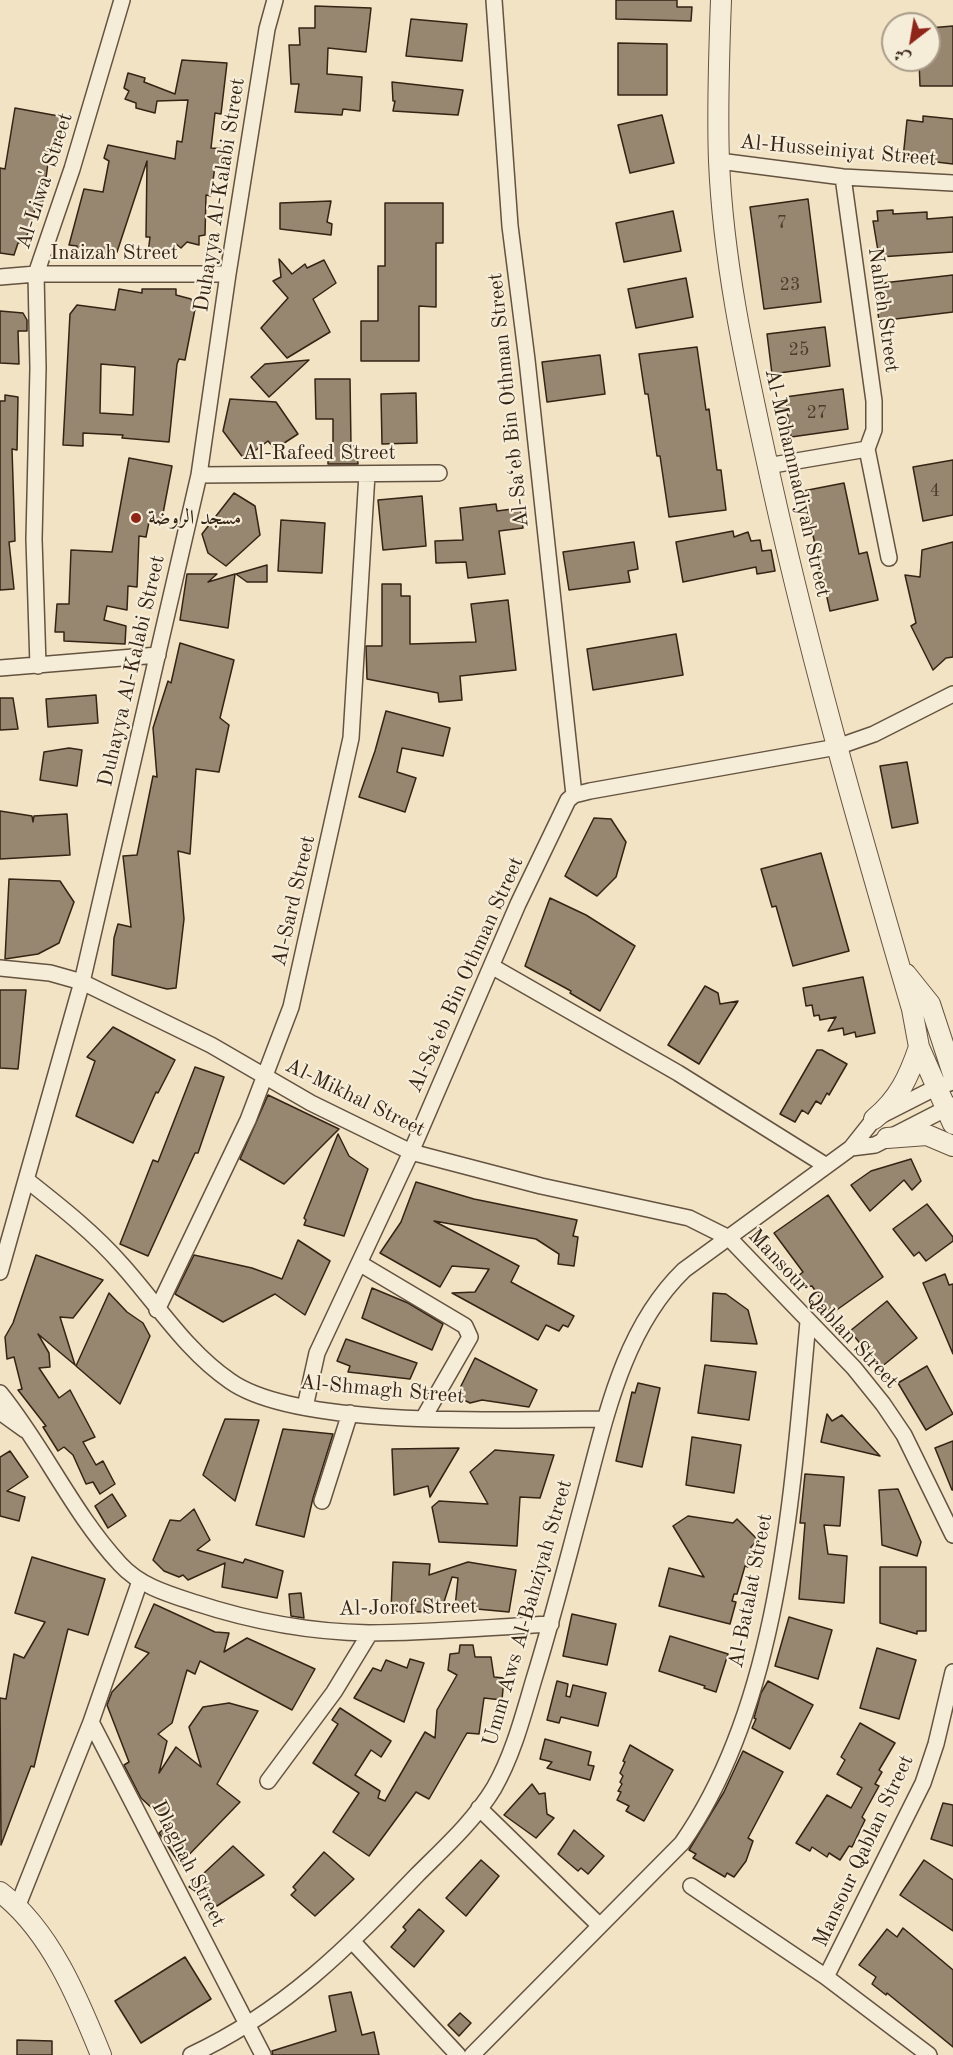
<!DOCTYPE html>
<meta charset="utf-8">
<style>
body{margin:0}
#map{position:relative;width:953px;height:2055px;overflow:hidden;background:#f1e3c4;font-family:"Old Standard TT",Amiri,serif}
canvas{display:block}
.north{position:absolute;left:881px;top:12px;width:60px;height:60px;box-sizing:border-box;background:#f6edd9;border:2px solid #a99c8a;border-radius:50%;rotate:211deg;font-size:16px;font-weight:700;line-height:24px;text-align:center;color:#352314}
.north::after{content:'';display:block;margin:auto;width:21px;height:27px;background:#8f2418;clip-path:polygon(50% 0,100% 100%,50% 72%,0 100%)}
</style>
<div id="map">
<canvas width="953" height="2055"></canvas>
<div class="north">ش</div>
</div>
<script>
const ctx = document.querySelector('canvas').getContext('2d');
ctx.lineJoin = 'round';
function paint(path, color) {
  ctx.fillStyle = color;
  ctx.fill(path, 'evenodd');
}
function trace(path, color, width, dash) {
  ctx.strokeStyle = color;
  ctx.lineWidth = width;
  ctx.lineCap = dash ? 'butt' : 'round';
  ctx.setLineDash(dash || []);
  ctx.stroke(path);
}
function label(font, color, halo, rows, align = 'center') {
  ctx.font = font + ' "Old Standard TT",Amiri,serif';
  ctx.lineWidth = 4.5;
  ctx.setLineDash([]);
  ctx.textBaseline = 'middle';
  ctx.strokeStyle = halo;
  ctx.fillStyle = color;
  for (const [text, x, y, turn = 0] of rows) {
    ctx.save();
    ctx.translate(x, y);
    ctx.rotate((+turn || 0) * Math.PI / 180);
    ctx.textAlign = isNaN(turn) ? turn : align;
    if (halo) ctx.strokeText(text, 0, 0);
    ctx.fillText(text, 0, 0);
    ctx.restore();
  }
}
const building = new Path2D(`
 M616,0H677V7H692L691,21L616,19Z
 M315,6L371,8L366,52L328,48L327,74L362,77L360,111L343,109L342,115L295,112L299,84H291L289,45H300L299,28H315Z
 M411,19L467,24L462,61L406,56Z
 M953,26V86H920L919,60H929V28Z
 M618,43L667,44V95H618Z
 M182,60L227,63L221,114L215,113L211,148L227,149L224,167L215,166L211,196L206,195L205,235L199,236V245L187,242L181,248L176,244L173,249H167L165,253H148L150,237H146L147,161L117,252L108,249L104,254L88,251L85,254L77,251V246L69,245L84,189L103,192L109,161L104,158L108,145L175,159L177,141L182,142L188,100L157,101L155,113L136,108V103L125,99L129,91L124,88L128,73L145,78L144,82L175,94Z
 M392,82L463,90L458,115L393,111L395,101H393Z
 M15,108L64,117L58,158L49,156L42,207L36,206L25,242L18,243L14,255L0,253V168L5,169Z
 M662,115L674,163L630,173L618,125Z
 M923,116L953,119V164L903,158L907,120L923,122Z
 M808,199L821,302L764,309L750,207Z
 M331,201L327,222L332,224L331,235L280,229V203Z
 M385,203H443V243H436V307L419,306V361H361V321H378V266H385Z
 M893,210V214L927,212V219L953,217V252L879,257L873,221H878L877,211Z
 M673,211L681,251L624,262L616,223Z
 M279,259L292,274L305,264L307,268L324,260L336,283L313,299L330,332L287,358L261,328L288,298L273,281L281,277Z
 M953,275V312L879,321L874,284Z
 M686,278L693,317L636,328L628,289Z
 M119,289L142,293V289H176V295L191,299L195,309L185,360L179,359L177,364L169,442L122,438L123,435L83,433V446L63,445L70,314L77,305L115,310ZM101,364L135,367L133,415L100,413Z
 M0,311L23,313L27,320V331H18L19,364L0,363Z
 M825,327L830,366L772,374L767,334Z
 M697,347L706,410L709,409L717,470H721L726,510L669,517L660,456H657L648,394H645L639,354Z
 M600,355L605,394L547,402L542,362Z
 M309,360L269,397L251,377L265,364Z
 M315,379H350L351,446H356L358,464H328V445H333V419H316Z
 M843,389L848,429L791,437L785,397Z
 M416,393L417,443L382,444L381,394Z
 M5,395L18,397L17,450L12,449L15,541L9,542L14,589L0,590V401H5Z
 M230,399L276,402L298,434L275,449L268,441L244,459L223,431Z
 M129,458L172,466L161,524L149,522L146,537L139,536L137,587L128,586L127,610L107,606L104,620L126,626L125,644L64,641V632H55L57,604H69L71,550L112,552Z
 M953,460V515L923,521L913,467Z
 M844,483L859,554L867,552L878,600L830,611L803,491Z
 M234,493L255,506L260,535L226,566L208,553L202,534Z
 M422,496L426,546L383,550L378,500Z
 M496,504L497,511L520,508L523,528L499,531L505,574L468,578L466,562L436,563L435,541L463,540L460,508Z
 M281,520L325,523L322,573L278,571Z
 M733,531L734,537L748,532L751,541L760,540L762,551L771,550L775,571L757,574L756,567L683,582L676,542Z
 M634,542L638,569L628,571L630,582L569,590L563,552Z
 M953,542V657L946,658L933,670L911,626L916,623L905,575L920,577L922,550Z
 M267,565V582H247L236,574Z
 M187,574H217L208,582L235,574L228,628L180,620Z
 M382,584H401V596H410V644L476,642L471,604L508,600L516,670L460,676L462,700L439,702L438,693L367,679L366,646H382Z
 M676,634L683,675L593,690L587,649Z
 M180,643L234,660L220,718L229,725L219,772L196,769L190,854L178,851L184,919L176,988L167,989L112,975L114,938L118,924L131,927L123,856L137,855L153,776L157,777L153,728L168,681L171,683Z
 M96,695L98,723L48,727L46,699Z
 M0,698H13L18,729L0,730Z
 M386,711L450,728L443,756L402,748L397,772L416,778L405,812L359,797L375,751Z
 M69,748L82,750L77,786L40,780L44,752Z
 M907,762L918,823L892,828L880,766Z
 M0,811L32,816L33,822L34,816L67,814L70,855L0,859Z
 M594,818L611,819L626,842L616,877L597,896L565,876Z
 M821,853L849,951L793,966L776,906L772,907L761,869Z
 M9,879L60,881L74,902L59,943L38,954L5,959Z
 M550,898L586,915L635,946L600,1011L570,993L571,991L525,966Z
 M863,977L875,1033L856,1037L855,1032L844,1035L843,1028L828,1031L836,1017L820,1020L819,1015L814,1016L812,1005L806,1006L803,988Z
 M705,986L718,993L720,1004L738,1001L699,1064L668,1045Z
 M0,990H26L18,1069L0,1068Z
 M113,1027L175,1060L158,1093L156,1092L133,1143L76,1116L95,1061L87,1057Z
 M817,1050H822L847,1064L829,1095L827,1093L821,1104L816,1101L808,1114L802,1110L795,1122L780,1114Z
 M195,1067L224,1077L198,1153H195L148,1256L120,1244L153,1160L158,1162Z
 M268,1095L339,1129L284,1184L240,1159Z
 M338,1134L349,1156L368,1169L344,1236L304,1225L306,1220L304,1218Z
 M911,1159L921,1181L912,1190L904,1180L870,1211L851,1185L871,1171Z
 M416,1182L474,1199L577,1220L573,1236L578,1237L574,1266L558,1264L559,1254L536,1239L434,1221L519,1266L511,1282L574,1316L568,1327L563,1325L559,1331L546,1325L538,1340L452,1293L475,1292L489,1269L452,1266L440,1287L380,1253L401,1222Z
 M828,1195L883,1277L831,1314L812,1286L806,1287L798,1276L803,1272L774,1233Z
 M927,1204L953,1237V1241L926,1261L919,1252L914,1256L893,1229Z
 M298,1240L330,1261L305,1315L275,1294L223,1322L175,1294L194,1255L252,1268L282,1279Z
 M36,1255L103,1280L73,1318L60,1317L75,1365L38,1334L49,1353L50,1367L39,1368L59,1398L70,1390L95,1437L83,1442L96,1465L103,1461L115,1484L100,1494L93,1482L86,1484L73,1455L64,1447L58,1451L43,1427L46,1426L18,1390L22,1389L14,1357L7,1359L5,1337L13,1323Z
 M945,1274L949,1285L953,1284V1354L923,1283Z
 M372,1288L408,1303L443,1324L432,1350L362,1318Z
 M109,1293L127,1312L143,1323L150,1336L120,1404L76,1366Z
 M713,1293L726,1294L748,1310L757,1344L711,1341Z
 M887,1301L917,1338L880,1368L850,1331Z
 M346,1339L417,1363L410,1379L348,1372L350,1366L337,1361Z
 M475,1358L537,1390L529,1407L482,1400L470,1403L456,1396Z
 M705,1365L756,1372L749,1420L698,1413Z
 M927,1366L953,1414L926,1430L898,1383Z
 M638,1383L660,1388L642,1467L616,1461L632,1392L635,1393Z
 M827,1414L832,1421L842,1415L880,1456L821,1442Z
 M225,1419L259,1420L235,1501L203,1475Z
 M283,1429L333,1434L313,1498L304,1537L256,1525Z
 M692,1437L741,1445L734,1493L686,1485Z
 M953,1441V1490H952L935,1448Z
 M459,1448L430,1497L428,1486L394,1495L392,1449Z
 M495,1450L554,1455L540,1498L520,1497L517,1546L439,1542L432,1507L439,1501L488,1504L470,1472Z
 M10,1451L28,1477L7,1491L25,1497L19,1521L0,1516V1457Z
 M805,1474L844,1477L840,1526L824,1525L828,1554L847,1556L844,1603L799,1599L805,1523H800Z
 M898,1489L921,1542L917,1556L882,1545L879,1490Z
 M112,1494L126,1516L108,1528L95,1506Z
 M194,1509L210,1540L197,1550L243,1563L245,1559L283,1571L277,1598L222,1587L225,1563L188,1580L183,1575L179,1577L164,1571L153,1560L170,1520L180,1521Z
 M688,1516L733,1523L737,1519L758,1540L751,1547L748,1567L745,1566L737,1594H734L732,1601L736,1602L730,1624L659,1606L669,1568L704,1577L673,1526Z
 M32,1557L105,1579L88,1635L68,1629L34,1767L31,1766L1,1845L0,1698L6,1699L14,1654L24,1658L45,1622L15,1613Z
 M393,1562L430,1564L429,1575L468,1562L516,1570L509,1612L455,1607L458,1578L452,1577L443,1605L428,1604V1612L391,1611Z
 M880,1567H926V1631H917V1634L880,1623Z
 M301,1593L304,1618L291,1616L289,1594Z
 M154,1604L215,1632L229,1633L224,1652L247,1638L315,1669L292,1710L200,1661L195,1674L187,1670L172,1723L158,1734L167,1741L159,1773L176,1747L201,1767L189,1727L203,1707L229,1703L258,1711L217,1784L240,1802L180,1864L159,1833L169,1824L141,1798L124,1765L129,1762L107,1705L112,1692L149,1653L135,1647Z
 M572,1614L616,1624L607,1665L563,1656Z
 M789,1617L832,1630L818,1679L775,1666Z
 M670,1636L728,1654L716,1692L704,1688L705,1686L659,1671Z
 M460,1645H473L475,1657H491L494,1677L504,1678L502,1700L484,1698L479,1734L467,1733L429,1799L416,1792L369,1856L333,1832L359,1793L313,1763L338,1724L332,1720L340,1708L391,1741L381,1757L371,1750L355,1775L380,1791L378,1798L385,1801L425,1732L435,1738L437,1710L457,1675L448,1670L450,1654L459,1653Z
 M877,1648L916,1660L899,1719L860,1708Z
 M410,1659L424,1663L404,1722L354,1698L373,1668L381,1671L386,1660L407,1668Z
 M557,1681L568,1684L566,1696L570,1697L573,1685L606,1693L598,1726L561,1717L559,1723L547,1720Z
 M768,1681L813,1705L790,1749L752,1728L756,1719L754,1718L761,1693Z
 M860,1723L895,1743L879,1770L882,1772L875,1784L879,1786L862,1817L865,1820L852,1847L849,1846L840,1860L829,1853L827,1857L812,1847L810,1851L796,1843L827,1795L851,1808L862,1788L837,1774L845,1760L841,1757Z
 M545,1739L591,1752L588,1765L594,1766L590,1780L547,1768L552,1762L540,1759Z
 M630,1745L673,1770L644,1821L626,1811L629,1806L617,1800L621,1792L618,1791L622,1784L620,1782L623,1776L620,1773L625,1762L623,1761Z
 M743,1751L783,1772L748,1838L753,1841L746,1861L734,1877L727,1873L725,1877L693,1858L696,1854L689,1850L724,1792Z
 M532,1784L539,1794L545,1793L547,1814L554,1818L536,1838L504,1815Z
 M943,1803L953,1805V1846L931,1839Z
 M574,1830L604,1856L588,1874L581,1868L578,1871L558,1854Z
 M233,1846L264,1875L217,1906L189,1887Z
 M324,1852L354,1879L315,1916L291,1895L296,1890L293,1887Z
 M481,1860L499,1876L466,1916L446,1898Z
 M924,1860L953,1880V1931L900,1895Z
 M419,1909L444,1931L414,1967L391,1947L406,1930L403,1927Z
 M903,1928L953,1970V2047L887,1993L886,1995L872,1984L876,1977L859,1965L887,1929L897,1937Z
 M185,1957L211,1999L141,2043L115,2001Z
 M351,1992L362,2035L374,2032L379,2055H273L272,2051L336,2031L329,1996Z
 M460,2013L471,2023L459,2036L448,2025Z
 M17,2040L52,2041V2055H17Z`);
paint(building, '#978770');
trace(building, '#352314', 1.5);
const minor = new Path2D(`
 M494,0L510,226L527,360L574,795
 M719,161L843,177L953,183
 M843,177L874,401V430L867,449L889,558
 M0,277L36,274H228
 M767,466L867,449
 M199,475L439,473
 M38,666L34,539L38,368L36,274L72,169L122,0
 M0,668L158,655
 M493,967L678,1073L825,1165
 M0,968L50,973L82,982L211,1045L311,1103L411,1152L541,1186L689,1218L729,1238L854,1368L883,1404L904,1435L953,1535
 M851,1148L875,1145L953,1105
 M28,1181C61,1207 94,1233 122,1265C157,1304 186,1351 230,1381C299,1430 517,1419 605,1419
 M359,1263L465,1326L470,1337L424,1417
 M0,1272L82,982L199,475L228,274L267,29L275,0
 M157,1310L248,1120L291,1007L351,738L367,474
 M0,1393C44,1447 72,1512 120,1564C140,1586 168,1594 196,1603C251,1621 310,1632 369,1633C430,1633 491,1627 551,1624
 M305,1407L317,1353L411,1152L518,904L568,800L574,795L590,791L837,747L874,734L953,694
 M0,1412L25,1430
 M322,1501L350,1413
 M140,1581L91,1722L263,2055
 M268,1781L334,1692L370,1633
 M479,1808L599,1925
 M691,1886L826,1977L929,2055
 M18,1905L91,1722
 M353,1942L458,2055
 M826,1977L923,1783L936,1744L953,1672
 M191,2055C285,2011 346,1949 417,1875C444,1848 474,1821 494,1788C513,1755 523,1716 534,1679C552,1621 567,1561 583,1502C605,1421 622,1330 684,1270L851,1148L874,1119L937,1087L953,1082
 M472,2055L682,1843C781,1701 792,1490 808,1322`);
const tertiary = new Path2D(`
 M721,0C719,54 717,107 719,161C723,259 744,357 765,453C805,640 858,825 912,1009L919,1047L953,1124
 M906,974L930,1004L953,1074
 M874,1119C899,1099 909,1076 919,1047
 M887,1138L927,1135L953,1146
 M0,1892C50,1930 78,1998 101,2055`);
trace(minor, '#645340', 18);
trace(tertiary, '#645340', 22);
trace(minor, '#f6edd9', 15);
trace(tertiary, '#f6edd9', 20);
for (const [x, y, r, color] of [
 [136,518,6,"#8f2418"]
]) {
  const dot = new Path2D();
  dot.arc(x, y, r, 0, 2 * Math.PI);
  ctx.fillStyle = color;
  ctx.fill(dot);
  trace(dot, '#f6edd9', 2);
}
label('18px', '#4e3c2b', null, [
 ["7",782,223],
 ["23",790,285],
 ["25",799,350],
 ["27",817,413],
 ["4",935,491]
]);
label('21px', '#352314', '#f6edd9', [
 ["Al-Husseiniyat Street",838,151,5],
 ["Al-Liwa' Street",45,181,-72],
 ["Duhayya Al-Kalabi Street",220,195,-81],
 ["Inaizah Street",114,253],
 ["Nahleh Street",883,310,82],
 ["Al-Sa‘eb Bin Othman Street",509,400,-96],
 ["Al-Rafeed Street",319,453],
 ["Al-Mohammadiyah Street",797,483,77],
 ["Duhayya Al-Kalabi Street",132,671,-77],
 ["Al-Sard Street",294,901,-77],
 ["Al-Sa‘eb Bin Othman Street",466,975,-66],
 ["Al-Mikhal Street",355,1098,26],
 ["Mansour Qablan Street",823,1309,47],
 ["Al-Shmagh Street",382,1390,5],
 ["Al-Batalat Street",751,1591,-79],
 ["Al-Jorof Street",408,1608,-1],
 ["Umm Aws Al-Bahziyah Street",528,1613,-74],
 ["Mansour Qablan Street",864,1851,-65],
 ["Dlaghah Street",188,1864,63]
]);
label('21px', '#352314', '#f6edd9', [
 ["مسجد الروضة",148,518]
], 'left');
</script>
